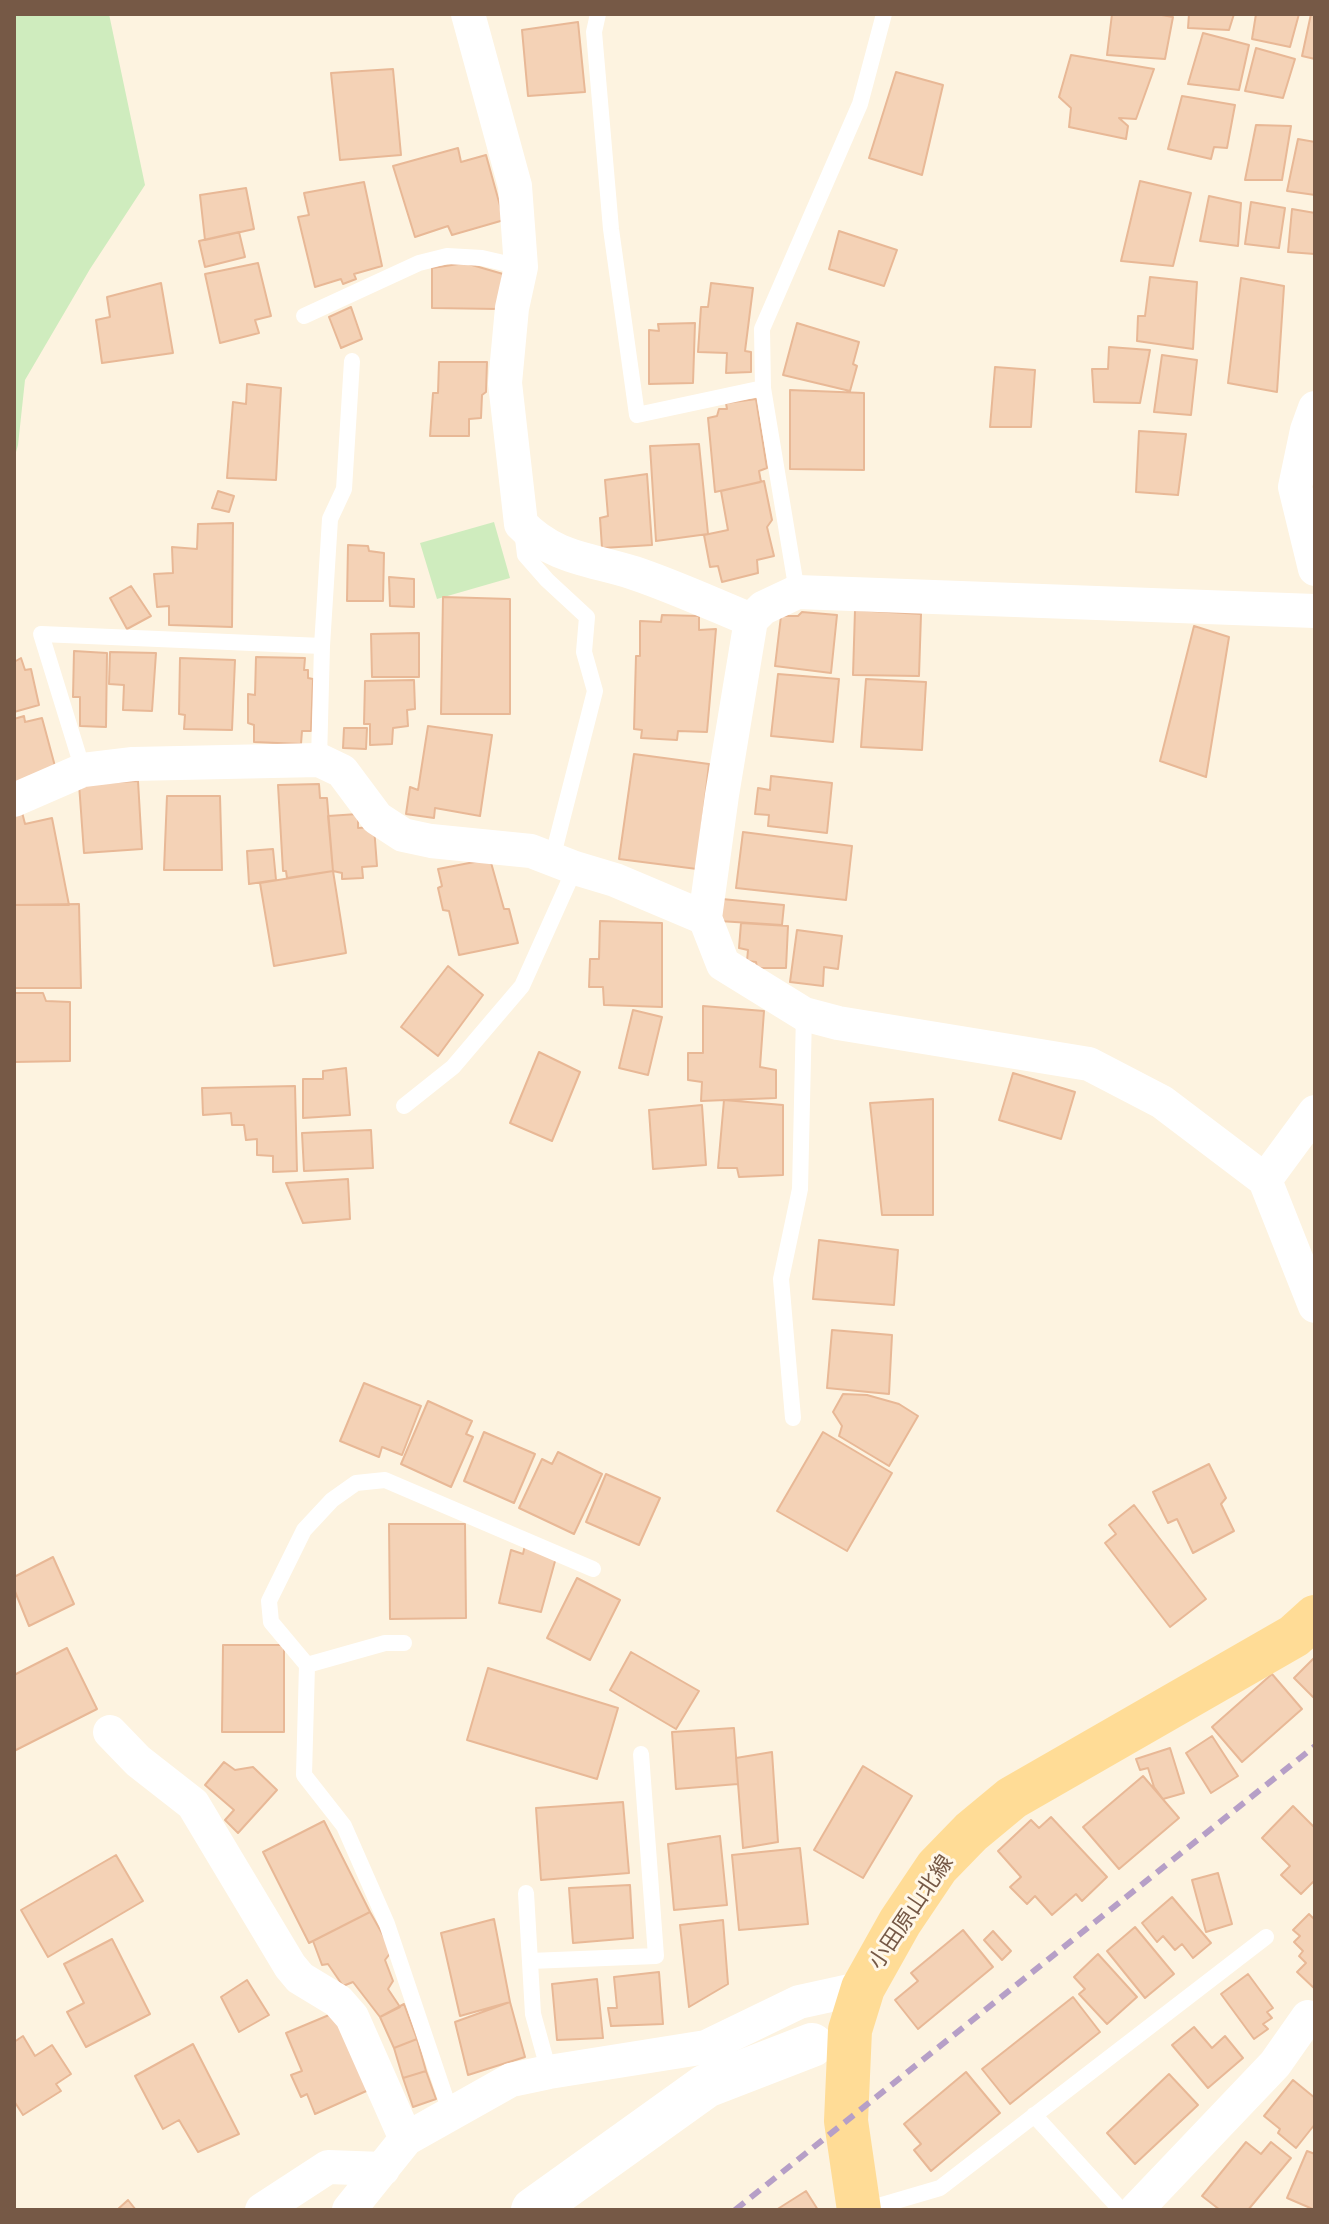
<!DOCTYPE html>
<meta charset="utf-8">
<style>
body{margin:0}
#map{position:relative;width:1329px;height:2224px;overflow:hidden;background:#fdf3e0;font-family:"Roboto Condensed",sans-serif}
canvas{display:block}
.frame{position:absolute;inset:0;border:16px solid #765946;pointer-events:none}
</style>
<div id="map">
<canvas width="1329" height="2224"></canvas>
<div class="frame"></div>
</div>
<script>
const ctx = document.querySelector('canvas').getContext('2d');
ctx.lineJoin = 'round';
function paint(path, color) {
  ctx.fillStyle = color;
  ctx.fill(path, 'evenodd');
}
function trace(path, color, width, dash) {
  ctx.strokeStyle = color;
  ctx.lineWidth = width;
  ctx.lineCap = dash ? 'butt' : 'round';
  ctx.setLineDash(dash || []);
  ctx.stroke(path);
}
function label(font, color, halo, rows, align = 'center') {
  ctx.font = font + ' "Roboto Condensed","Noto Sans JP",sans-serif';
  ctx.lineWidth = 6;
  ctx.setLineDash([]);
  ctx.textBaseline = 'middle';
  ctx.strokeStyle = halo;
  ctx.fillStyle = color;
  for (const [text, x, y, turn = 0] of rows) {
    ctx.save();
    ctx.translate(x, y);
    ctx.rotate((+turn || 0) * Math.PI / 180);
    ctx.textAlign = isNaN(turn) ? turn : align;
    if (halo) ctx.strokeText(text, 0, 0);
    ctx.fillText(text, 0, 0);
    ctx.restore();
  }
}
paint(new Path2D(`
 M14,14H109L145,185L90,269L25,380L18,445L14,459Z
 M494,522L510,578L437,599L420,543Z`), '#cfecbe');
const building = new Path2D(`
 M1112,14H1156L1173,17L1165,59L1107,55Z
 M1189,14H1234L1229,30L1188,28Z
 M1256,14H1299L1290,47L1252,39Z
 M1311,14L1315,15V59L1302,56Z
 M578,22L585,92L528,96L522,30Z
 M1203,33L1249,45L1239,90L1188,84Z
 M1256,48L1295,59L1283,98L1245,91Z
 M1071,55L1154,69L1136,119L1119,118L1128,126L1126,139L1069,127L1071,108L1059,97Z
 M393,69L401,155L340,160L331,73Z
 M896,72L943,85L922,175L869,158Z
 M1182,96L1235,105L1227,148L1214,147L1211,159L1168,149Z
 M1256,125L1291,126L1282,180H1245Z
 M1298,139L1315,142V195L1287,191Z
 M458,148L461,162L486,155L504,220L452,235L448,226L415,237L393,166Z
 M1140,181L1191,193L1173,266L1121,261Z
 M364,182L382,266L354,274L356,279L343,284L341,279L315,287L298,217L309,215L304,193Z
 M246,188L254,229L205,240L200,195Z
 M1209,196L1241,203L1238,246L1200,241Z
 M1251,202L1285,208L1279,248L1245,244Z
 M1292,209L1315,213V254L1288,252Z
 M839,231L897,250L884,286L829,269Z
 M239,232L245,257L205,267L199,241Z
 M258,263L271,316L255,320L259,333L220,343L205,274Z
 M465,263L503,274L498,309L432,308V268Z
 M1150,277L1197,282L1193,349L1137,341L1138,316H1145Z
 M1241,278L1284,286L1277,392L1228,383Z
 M161,283L173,353L102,363L96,320L110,317L107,297Z
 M711,283L753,288L745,351L751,352V372L726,373L727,353L698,352L701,307H708Z
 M351,307L362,339L341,348L329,317Z
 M695,323L693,383L649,384V330L659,331L658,324Z
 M797,323L859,342L853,364L857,366L850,391L783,375Z
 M1109,347L1150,350L1140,403L1094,402L1092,369H1108Z
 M1162,355L1197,360L1191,415L1154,412Z
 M439,362H487L486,392L482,395L481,418L469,419V436H430L433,393H438Z
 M995,367L1035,370L1031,427H990Z
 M247,384L281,388L276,480L227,478L233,402L246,404Z
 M790,390L864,393V470L790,469Z
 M756,399L767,468L759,471L761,482L715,492L708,418L717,416L719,409H727L726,403Z
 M1139,431L1186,434L1178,495L1136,492Z
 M699,444L708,534L656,541L650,446Z
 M647,474L652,545L602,548L600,518L608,516L605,480Z
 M764,481L772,520L767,527L774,556L757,560L758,573L722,582L718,566L710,567L704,535L728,530L721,491Z
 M218,491L234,496L229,512L212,508Z
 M233,523L232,627L169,625V606L157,607L154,574L173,573L172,547L197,549L198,524Z
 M348,545L368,546L369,551L384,553L383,601H347Z
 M389,577L414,579V607L390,606Z
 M131,586L151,616L127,629L110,598Z
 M443,597L510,599V714H441Z
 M855,610L921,614L919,676L853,675Z
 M802,612L837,615L831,673L775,666L781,616H798Z
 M662,615L699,616V630L716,629L707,732L678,731L677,740L641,738L642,730L634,729L636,656H640V621L661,622Z
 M1194,626L1229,637L1206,777L1160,761Z
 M419,633V677H372L371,634Z
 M74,651L107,653L106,727L80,726V697H73Z
 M110,652L156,653L152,711L123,710L124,685L109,684Z
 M256,657L305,658L304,670H308V678L313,679L311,731H302L301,744L254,742V725L248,723V694L255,695Z
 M21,658L25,670L31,669L39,705L14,712V662Z
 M180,658L235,660L232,730L184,729L185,715L179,714Z
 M778,674L839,679L833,742L771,736Z
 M866,679L926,682L922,750L861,747Z
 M414,680L415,709L407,710L408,726L393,728L392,744L370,745V724H364L365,681Z
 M24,716L25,722L42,718L56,770L14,787V719Z
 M428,726L492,735L480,816L435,808L434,818L406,814L410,787L418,790Z
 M344,728H367L366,749L343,748Z
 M634,754L709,764L697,869L619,859Z
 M771,776L832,783L827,833L768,826L769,815L755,814L758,788L770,790Z
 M138,781L142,849L84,853L79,784Z
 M319,784L320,798H327L333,871L287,878L286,871H283L278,785Z
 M167,796H220L222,870H164Z
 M22,812L25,824L52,818L69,905H14V814Z
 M358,814V828L374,827L377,866L362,867L363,878L342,879V873L333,871L328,816Z
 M743,832L852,846L846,900L736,888Z
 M273,849L276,880L249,884L247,851Z
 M490,859L504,909H509L518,943L459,955L449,911L443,910L438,888L442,886L438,869Z
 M333,871L346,953L274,966L260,883Z
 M722,899L784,905L782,925L719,921Z
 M79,904L81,988H14V905Z
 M600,921L662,923V1007L604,1005L603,987H589L590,959H599Z
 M741,923L788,926L786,968H757L756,962L747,961L748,950L739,948Z
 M797,930L842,936L838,969L824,967L823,986L790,982Z
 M448,966L483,995L438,1056L401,1027Z
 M14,993H43L46,1001L70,1002V1061L14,1062Z
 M703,1006L764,1011L760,1067L776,1070V1098L701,1101L702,1082L688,1080V1053H703Z
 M633,1010L662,1017L648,1075L619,1068Z
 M539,1052L580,1072L552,1141L510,1123Z
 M346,1068L350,1115L303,1118V1079H323V1071Z
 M1013,1073L1075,1092L1061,1139L999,1120Z
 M295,1086L297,1171L273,1172V1156L257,1155V1139L246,1140L244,1125H232L231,1113L203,1115L202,1088Z
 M933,1099V1215H882L870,1103Z
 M724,1100L783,1105V1175L739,1177L737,1168H718Z
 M702,1105L706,1165L653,1169L649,1110Z
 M371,1130L373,1168L304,1171L302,1133Z
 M348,1179L350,1219L303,1223L286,1183Z
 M819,1240L898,1250L894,1305L813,1299Z
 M832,1330L892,1335L889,1394L827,1388Z
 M364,1383L421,1406L402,1455L382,1447L379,1457L340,1441Z
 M843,1394L867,1395L899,1404L918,1416L889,1466L839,1436L842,1426L833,1412Z
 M428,1401L472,1421L466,1434L473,1437L451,1487L401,1464Z
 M484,1432L535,1454L514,1503L464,1481Z
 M823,1432L892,1473L847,1551L777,1511Z
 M558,1452L602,1474L574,1534L519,1508L542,1459L552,1464Z
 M1209,1464L1226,1498L1221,1504L1234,1531L1193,1553L1177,1519L1168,1523L1153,1492Z
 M606,1474L660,1498L639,1545L586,1522Z
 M1134,1505L1206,1599L1170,1627L1105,1543L1116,1534L1109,1525Z
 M389,1524H465L466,1618L390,1619Z
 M525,1545L557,1554L541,1612L499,1603L511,1550L523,1554Z
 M53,1557L74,1604L29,1626L14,1589V1577Z
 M577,1578L620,1600L590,1660L547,1638Z
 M223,1645H284V1732H222Z
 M67,1648L97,1709L14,1751V1675Z
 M631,1652L699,1691L676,1729L610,1690Z
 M1315,1657V1699L1294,1678Z
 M488,1668L618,1708L597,1779L467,1740Z
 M1272,1674L1302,1709L1242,1762L1212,1727Z
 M734,1728L738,1784L676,1789L672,1732Z
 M1212,1736L1238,1776L1211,1793L1186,1753Z
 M1170,1748L1184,1793L1163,1799L1154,1787L1148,1768L1140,1770L1136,1759Z
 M772,1752L778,1842L743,1848L736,1758Z
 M224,1762L235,1770L253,1767L277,1790L238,1833L225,1820L234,1810L205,1785Z
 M863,1766L912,1796L863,1878L814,1850Z
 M1143,1776L1179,1818L1119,1869L1083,1827Z
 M623,1802L629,1873L541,1880L536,1808Z
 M1293,1806L1315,1828V1880L1301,1894L1281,1875L1290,1866L1262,1838Z
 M1051,1817L1107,1877L1082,1901L1076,1894L1052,1915L1035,1896L1027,1904L1010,1887L1021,1877L998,1851L1031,1820L1039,1828Z
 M324,1821L370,1912L309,1943L263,1852Z
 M720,1836L727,1905L674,1910L668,1844Z
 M800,1848L808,1924L739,1930L732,1855Z
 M116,1855L143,1901L48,1957L21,1910Z
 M1218,1873L1232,1924L1206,1932L1192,1880Z
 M630,1885L633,1938L573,1943L569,1888Z
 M1172,1897L1211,1943L1193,1958L1182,1944L1175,1950L1163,1936L1157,1942L1142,1923Z
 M370,1912L392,1951L385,1960L393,1981L388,1989L400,2007L380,2017L353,1982L343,1986L328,1964L322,1965L313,1941Z
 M1309,1914L1315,1920V1989L1297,1972L1306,1963L1299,1956L1303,1951L1294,1942L1300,1936L1293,1930Z
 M494,1919L510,2002L460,2016L441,1933Z
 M723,1920L728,1984L689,2007L680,1925Z
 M1135,1927L1174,1974L1145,1998L1107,1951Z
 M963,1930L993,1967L918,2029L895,2000L918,1981L911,1973Z
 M993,1931L1011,1951L1002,1960L984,1940Z
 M112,1939L150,2014L86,2047L67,2012L84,2003L64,1964Z
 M1098,1954L1137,1997L1107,2024L1079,1994L1085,1989L1074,1977Z
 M659,1972L663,2024L611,2026L608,2008H617L614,1977Z
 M1248,1974L1273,2008L1267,2012L1272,2018L1263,2024L1268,2029L1254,2039L1221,1994Z
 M597,1979L603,2038L557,2040L552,1984Z
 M247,1980L269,2015L239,2032L221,1997Z
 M1073,1997L1100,2032L1010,2104L982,2069Z
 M510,2002L525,2057L468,2075L455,2022Z
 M404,2004L417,2039L394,2048L380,2017Z
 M341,2010L373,2088L315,2114L307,2094L301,2097L291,2075L302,2071L286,2033Z
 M1194,2027L1212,2048L1225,2036L1243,2058L1208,2088L1172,2045Z
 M23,2036L35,2056L52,2045L71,2074L56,2084L61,2091L23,2115L14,2101V2042Z
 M417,2039L426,2071L403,2078L394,2048Z
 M193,2044L239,2134L198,2152L179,2120L163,2129L135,2076Z
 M426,2071L436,2099L413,2107L403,2078Z
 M966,2072L1000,2113L931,2171L914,2150L921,2144L904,2124Z
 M1169,2074L1198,2105L1135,2164L1107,2133Z
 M1293,2080L1315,2098V2124L1296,2148L1278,2133L1280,2129L1264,2116Z
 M1246,2142L1261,2154L1271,2142L1291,2158L1248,2210H1220L1202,2196Z
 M1307,2151L1315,2154V2210L1287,2198Z
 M806,2191L818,2210H776Z
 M128,2200L136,2210H117Z`);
paint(building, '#f4d2b6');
trace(building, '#e8b896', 2);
trace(new Path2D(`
 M598,14L594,32L611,229L637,415L763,388
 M304,316L419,263L447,256L482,258L521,267
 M522,530L525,555L547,580L587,617L584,652L595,691L552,859
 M797,592L763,388L762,329L860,104L884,14
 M319,760L322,646L330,519L344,489L352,361
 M83,770L41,634L322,646
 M404,1106L453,1067L522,986L575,868
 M793,1418L781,1279L800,1189L804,1014
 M307,1665L385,1643H404
 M526,1893L533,2014L549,2072
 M530,1961L656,1956L641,1754
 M451,2114L387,1924L344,1826L304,1775L307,1665L271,1622L269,1601L304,1530L332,1500L356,1483L385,1480L593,1569
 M1034,2115L1121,2210
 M865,2210L940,2188L1266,1937`), '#fff', 16);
trace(new Path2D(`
 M468,14L515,186L521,267L512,308L505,383L521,524C554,559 591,559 634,573C673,586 712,604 751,620
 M1315,408L1307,430L1295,487L1315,569
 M1315,611L797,592L763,608L751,620L722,795L705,918L723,964L804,1014L838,1023L1089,1064L1162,1102L1265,1180L1315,1306
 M14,800L83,770L133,764L319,760L342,771L377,818L403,835L431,841L531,851L575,868L615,880L705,918
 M1265,1180L1315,1112
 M110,1732L138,1761L193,1804L290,1966L300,1978L338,2001L352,2017L406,2139
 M262,2210L328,2167L383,2169
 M349,2210L406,2139L511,2080L549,2072L706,2047L799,2002L863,1988
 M1136,2210L1275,2064L1308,2017`), '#fff', 34);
trace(new Path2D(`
 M533,2210L706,2086L812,2045`), '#fff', 44);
trace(new Path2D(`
 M859,2210L846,2121L850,2030L863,1988L900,1922L937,1867L971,1832L1012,1798L1294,1636L1315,1617`), '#ffdc96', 44);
trace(new Path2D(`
 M735,2210L1315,1746`), '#b69fc7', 6, [12, 8]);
label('22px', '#765946', '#fff7e8', [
 ["小田原山北線",912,1913,-56]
]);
</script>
